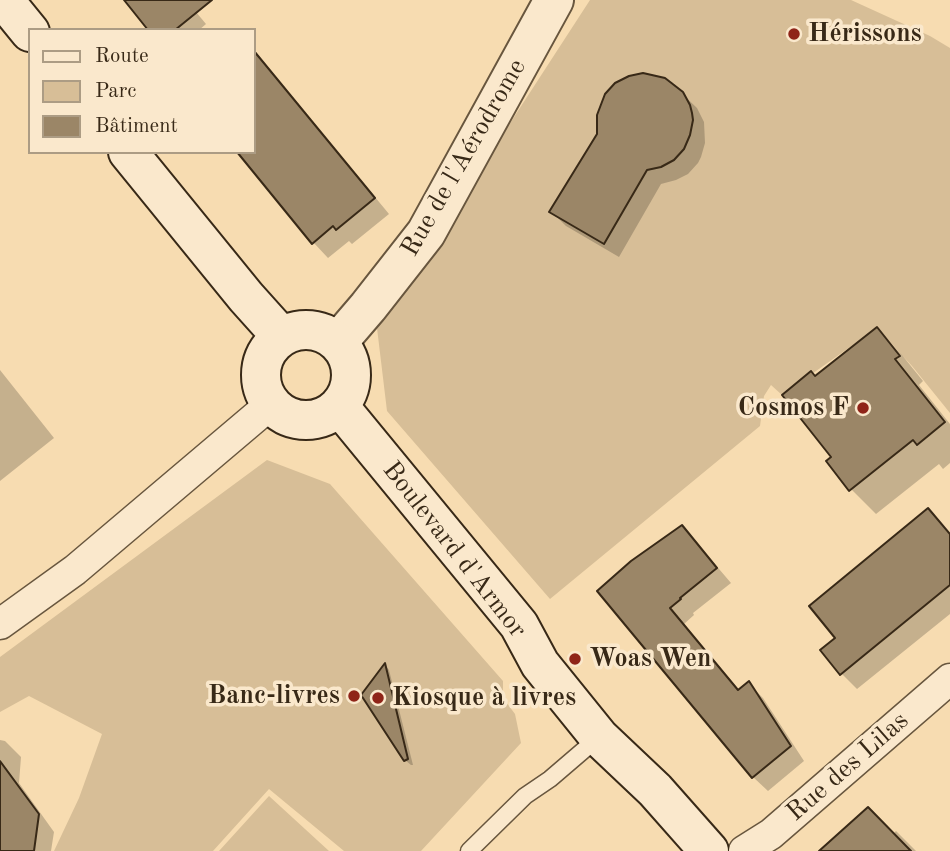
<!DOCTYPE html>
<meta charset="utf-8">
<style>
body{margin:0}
#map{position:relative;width:950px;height:851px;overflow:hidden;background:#f7dcb1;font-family:"Old Standard TT",serif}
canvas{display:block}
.legend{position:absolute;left:28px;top:28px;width:228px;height:126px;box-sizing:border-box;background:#fae8cc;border:2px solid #ac9c84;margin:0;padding:9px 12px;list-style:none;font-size:21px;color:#382917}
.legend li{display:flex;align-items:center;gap:14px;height:35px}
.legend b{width:35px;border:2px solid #ac9c84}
</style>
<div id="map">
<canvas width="950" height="851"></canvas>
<ul class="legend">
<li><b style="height:9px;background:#fae8cc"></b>Route</li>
<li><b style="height:19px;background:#d7be97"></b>Parc</li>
<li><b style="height:19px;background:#9b8667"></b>Bâtiment</li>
</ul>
</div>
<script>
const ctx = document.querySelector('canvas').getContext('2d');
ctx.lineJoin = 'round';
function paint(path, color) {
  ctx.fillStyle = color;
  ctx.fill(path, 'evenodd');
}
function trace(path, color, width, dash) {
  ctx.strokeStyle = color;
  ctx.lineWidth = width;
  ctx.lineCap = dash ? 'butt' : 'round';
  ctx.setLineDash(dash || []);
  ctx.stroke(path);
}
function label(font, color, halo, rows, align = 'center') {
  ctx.font = font + ' "Old Standard TT",serif';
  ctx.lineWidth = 7;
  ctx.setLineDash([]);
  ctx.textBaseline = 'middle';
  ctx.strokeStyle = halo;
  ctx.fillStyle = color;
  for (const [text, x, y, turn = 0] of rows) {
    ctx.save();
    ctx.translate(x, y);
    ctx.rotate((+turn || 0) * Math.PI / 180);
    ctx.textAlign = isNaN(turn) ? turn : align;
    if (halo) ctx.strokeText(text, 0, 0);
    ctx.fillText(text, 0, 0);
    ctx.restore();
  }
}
paint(new Path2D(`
 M590,0H851L930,36L950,48V413L912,366L877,328L782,395L771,385L764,396L760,426L550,599L387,411L377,328Z
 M267,460L330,484L503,681V698L515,714L521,743L421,851H344L269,789L213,851H54L79,798L102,734L29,696L0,712V657Z
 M269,796L329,851H219Z`), '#d7be97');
paint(new Path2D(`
 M126,0H186L206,24L199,30H150Z
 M263,65L279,81L389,214L352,244L349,241L328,258L313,242L254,152V73Z
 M676,88L697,108L704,122L705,143L701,157L698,163L688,174L676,180L661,184L619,257L566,226L552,212Z
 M877,330L902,355L923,381L919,385L950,424V463L943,469L939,464L876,514L851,489L834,457L816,378Z
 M0,370L54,438L0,481Z
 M928,510L950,533V614L857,689L841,673Z
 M681,527L696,542L731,583L693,613L694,615L684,624L740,691L749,684L763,698L804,761L768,791L753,777L599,591Z
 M385,665L389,670L413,765H411L405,760Z
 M0,740L5,741L21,757L19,783L54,832L51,851H0Z
 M896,831L916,851H838L893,834Z`), '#0003');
const building = new Path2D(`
 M124,0H212L175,30H148Z
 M254,51L375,198L336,230L333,226L312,244L237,152H254Z
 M643,73L665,78L683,92L690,105L692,113L693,120L690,135L684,149L674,160L661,167L647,170L604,244L549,212L597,134V115L605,94L615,83L629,76Z
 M877,327L900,356L895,359L945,422L917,445L913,440L849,491L826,461L831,457L782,395L811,371L815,376Z
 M928,508L950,534V585L840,675L820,650L835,638L809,606Z
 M682,525L717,568L680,598L681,599L670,608L738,690L749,681L791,746L752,778L597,591L631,561Z
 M385,663L408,759L404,761L361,695Z
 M0,761L39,814L34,851H0Z
 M868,807L911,851H819Z`);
paint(building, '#9b8667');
trace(building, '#382917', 2);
const service = new Path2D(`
 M469,851L525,796L550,779L599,737`);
const minor = new Path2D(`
 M0,624L75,570L271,404
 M744,851L771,834L950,679`);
const tertiary = new Path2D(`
 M338,342L368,307L426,233L554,0`);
const secondary = new Path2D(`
 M4,0L30,32
 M128,152L246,297L281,336
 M261 375a45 45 0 1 1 90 0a45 45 0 1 1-90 0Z
 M339,406L519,625L540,664L599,737L655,790L709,851`);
trace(service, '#68563e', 19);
trace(minor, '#68563e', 33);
trace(tertiary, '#68563e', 42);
trace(secondary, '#382917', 42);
trace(service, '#fae8cc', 16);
trace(minor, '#fae8cc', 30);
trace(tertiary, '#fae8cc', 38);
trace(secondary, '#fae8cc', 38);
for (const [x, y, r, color] of [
 [794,34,7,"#8f2418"],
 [863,408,7,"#8f2418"],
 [575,659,7,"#8f2418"],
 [354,696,7,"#8f2418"],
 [378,698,7,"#8f2418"]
]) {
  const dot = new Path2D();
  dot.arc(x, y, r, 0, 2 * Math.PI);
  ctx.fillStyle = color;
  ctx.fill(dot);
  trace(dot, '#fae8cc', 2.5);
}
label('bold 26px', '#382917', '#fae8cc', [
 ["Hérissons",808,34],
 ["Cosmos F",849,408,"right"],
 ["Woas Wen",589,659],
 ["Banc-livres",340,696,"right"],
 ["Kiosque à livres",392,698]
], 'left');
label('26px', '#382917', '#fae8cc', [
 ["Rue de l'Aérodrome",464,158,-60],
 ["Boulevard d'Armor",454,550,52],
 ["Rue des Lilas",848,767,-41]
]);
</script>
